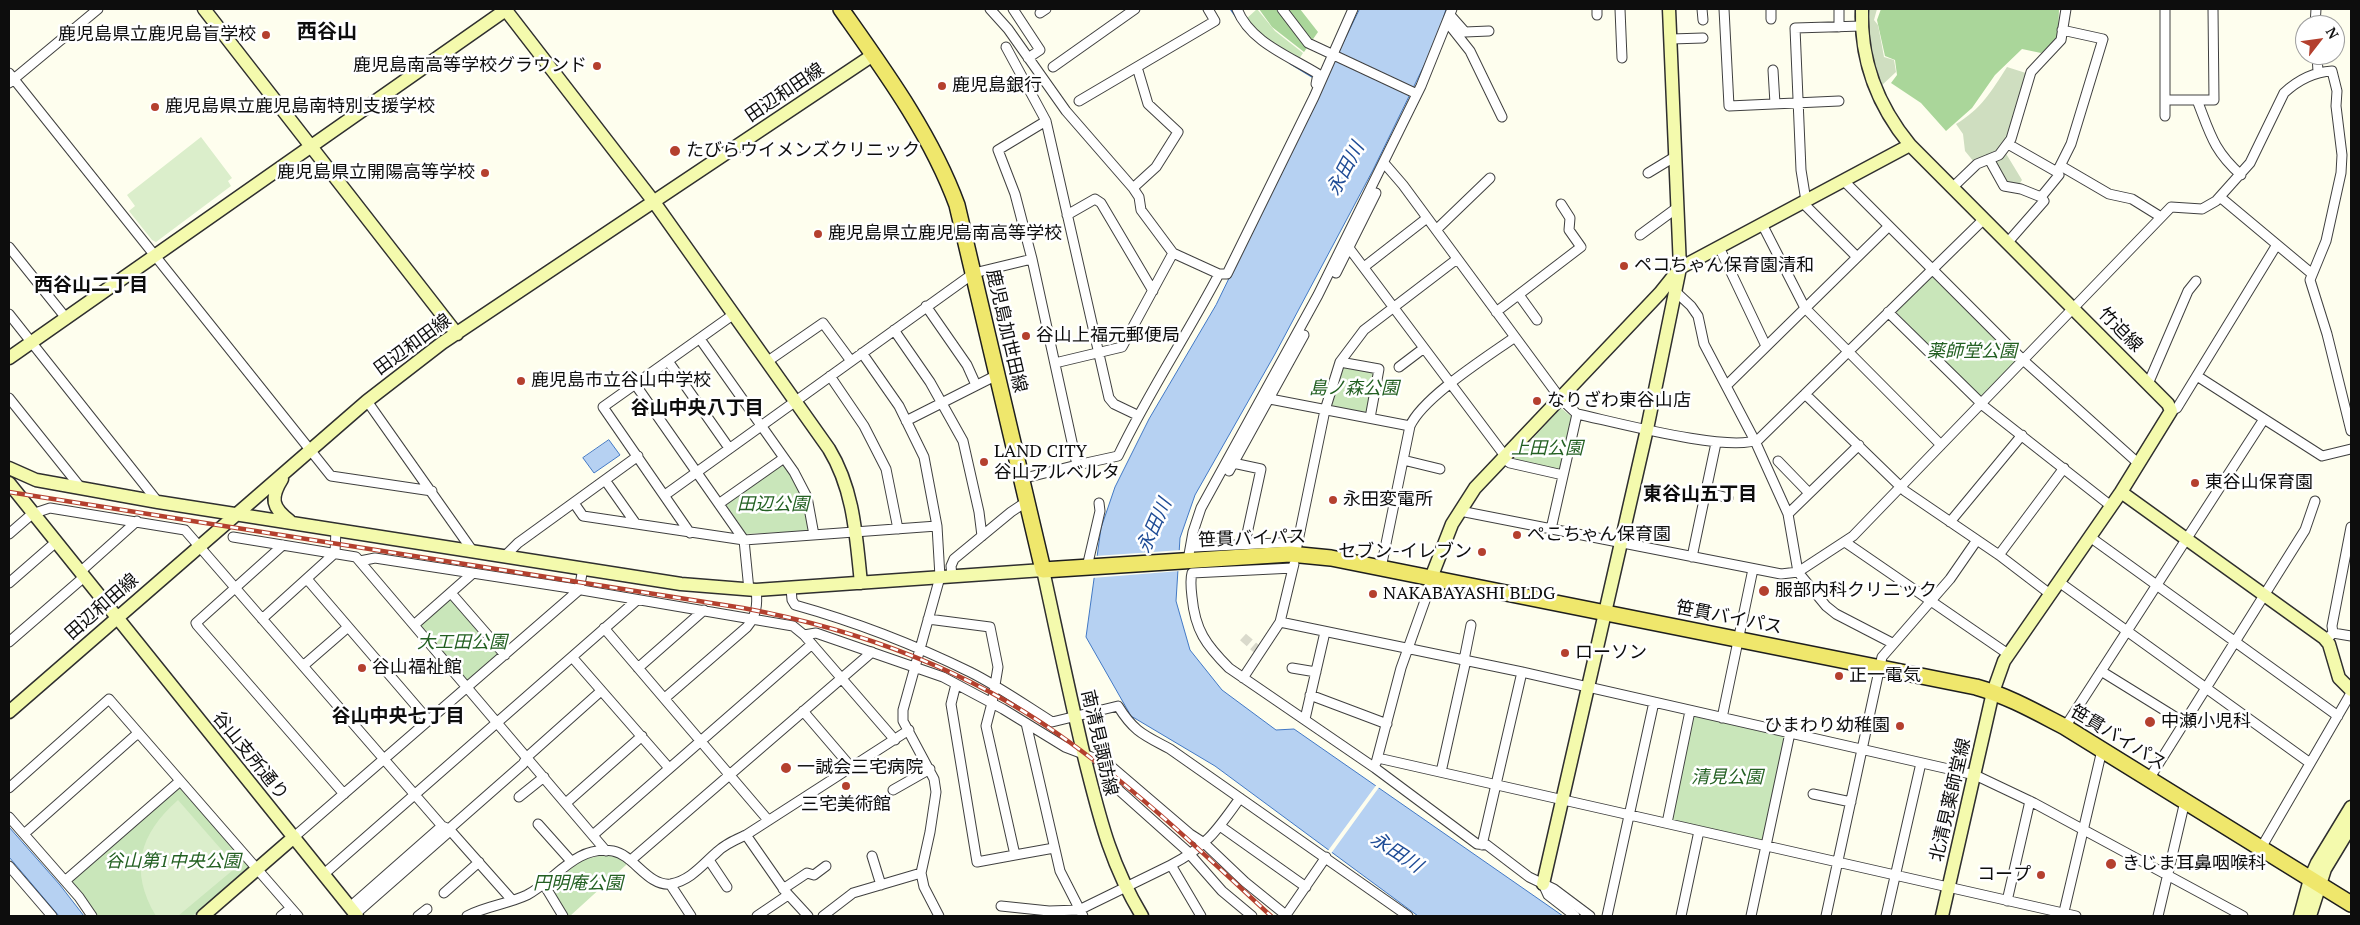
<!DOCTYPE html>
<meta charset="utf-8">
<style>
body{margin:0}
#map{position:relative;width:2360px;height:925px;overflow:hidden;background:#fefeee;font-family:"PT Serif",serif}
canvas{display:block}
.frame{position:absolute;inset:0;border:10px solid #0d0d0d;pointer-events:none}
.north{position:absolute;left:2295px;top:15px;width:50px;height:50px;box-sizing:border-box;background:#fff;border:1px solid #9e9e9e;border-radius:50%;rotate:60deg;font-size:14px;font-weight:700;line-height:20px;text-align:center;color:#0d0d0d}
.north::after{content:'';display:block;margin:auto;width:18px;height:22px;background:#b4402e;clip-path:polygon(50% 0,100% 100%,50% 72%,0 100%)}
</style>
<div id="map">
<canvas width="2360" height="925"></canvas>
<div class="frame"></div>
<div class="north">N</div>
</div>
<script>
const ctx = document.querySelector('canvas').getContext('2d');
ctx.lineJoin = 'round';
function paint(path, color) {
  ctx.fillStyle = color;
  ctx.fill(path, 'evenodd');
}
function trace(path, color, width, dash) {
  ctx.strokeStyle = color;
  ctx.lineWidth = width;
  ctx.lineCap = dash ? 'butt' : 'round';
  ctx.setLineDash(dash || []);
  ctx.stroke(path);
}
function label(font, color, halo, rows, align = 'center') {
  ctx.font = font + ' "PT Serif","Noto Sans JP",serif';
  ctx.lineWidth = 5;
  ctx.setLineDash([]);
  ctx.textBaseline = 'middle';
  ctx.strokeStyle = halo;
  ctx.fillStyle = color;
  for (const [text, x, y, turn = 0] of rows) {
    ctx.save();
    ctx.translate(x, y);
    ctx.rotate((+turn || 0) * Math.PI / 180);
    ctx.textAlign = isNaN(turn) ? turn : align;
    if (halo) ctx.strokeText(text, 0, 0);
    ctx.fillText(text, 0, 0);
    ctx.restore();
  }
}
paint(new Path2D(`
 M1257,9L1275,31L1303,53L1299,59L1257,33L1246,19Z
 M1931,276H1934L2014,357L2016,361L1982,395H1978L1897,313L1896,310Z
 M1343,366L1376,373L1368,413L1366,415L1333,409L1330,406Z
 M1561,408L1572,417L1561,472L1513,460Z
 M781,464L785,465C798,484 805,504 809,528L806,531L746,534L727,506V503Z
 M449,599H452L498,651V655L469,680H466L421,627V623Z
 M1694,715L1783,735L1785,739L1764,838L1761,841L1671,820L1691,717Z
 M177,787L181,789L248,865V868L193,916H97L72,882L73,878Z
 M604,855L616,857L626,862V865L570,916H567L549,887L550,883L580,860Z`), '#c9e6ba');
paint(new Path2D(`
 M1259,9H1300L1318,32L1304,52L1272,27Z
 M1881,9H2059L2058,40L2041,53L2022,49L1995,75L1972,108L1946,131L1921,103L1891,83L1897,75L1895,60L1885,56L1877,20Z`), '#aad69a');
paint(new Path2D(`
 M1869,9H1877L1874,20L1878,25L1884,57L1894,60L1896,72L1880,87L1870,43Z
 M2007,67L2029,74L2008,136L2002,147L2022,180L2018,186L2006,184L1988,156L1974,162L1965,151L1963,134L1956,124C1981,109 1991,92 2007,67Z`), '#cfdec0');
paint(new Path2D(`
 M201,137L232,178L228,181L231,186L156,242L152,240L129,211L135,206L127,195Z
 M178,800L234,864L233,870L178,916H156C129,871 139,834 178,800Z`), '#dbeecb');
const water = new Path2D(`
 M1360,9H1446L1437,39L1373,170L1275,354L1195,495L1180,538L1176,601L1190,650L1222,690L1276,730L1294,729L1563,916H1418L1215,766L1131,716L1086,637L1101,528L1115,487L1149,419L1216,305Z
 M609,440L620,455L594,473L583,458Z
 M9,827L60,885L84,916H59L9,857Z`);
paint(water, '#b6d1f2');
trace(water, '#4278c4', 1);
paint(new Path2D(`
 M1182,550L1180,571L1092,578L1095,556Z
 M1377,784L1380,786L1330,855L1327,852Z`), '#fefeee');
trace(new Path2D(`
 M1231,9L1240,22
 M1290,63L1313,77`), '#4278c4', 2.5);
trace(new Path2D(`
 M1243,637L1260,652`), '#dadacc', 9, [9, 4.5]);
const street = new Path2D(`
 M990,9L1008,29L1066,111L1133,188L1139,197L1141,210L1173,253
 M1013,9L1040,50L1028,58
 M1237,9C1250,42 1289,56 1318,74L1316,84
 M1282,9L1308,43L1417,94
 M1597,9V15
 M1620,9L1622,58
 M1702,9L1703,20
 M1724,9L1729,106L1839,101
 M1771,9V19
 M1839,9V27
 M2165,9V116
 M1040,13L1046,9
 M1450,15L1465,32L1489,31
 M1447,22L1470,51L1502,117
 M2315,25L2316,9
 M1671,39L1703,38
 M1006,47L1046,121L998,150L1015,194L1032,259L1077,465L1021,479
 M2317,55L2318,72
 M1053,67L1135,9
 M1773,70L1775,104
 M9,73L331,476L432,491
 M9,83L98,9
 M2165,100H2214L2213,9
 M2197,100C2210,133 2213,150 2241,175
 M1079,101L1215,21L1208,9
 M1046,121L1109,398L1114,404L1137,415
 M2008,144L2057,172L2071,144L2103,39L2062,30
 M1989,159L2004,186L2021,189L2041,197
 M1384,163L1403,185L1560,398L1577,414C1611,421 1732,454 1759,439L1984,219
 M2061,166L2109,194L2132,199L2161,217
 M1648,173L1676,156
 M1844,181L2022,359L2139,464
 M1953,187L1977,164L1999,155L2011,139L2031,72L2061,40L2066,9
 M1133,188L1156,167L1178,132L1148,104L1137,67
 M2041,197L2059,175L2057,172
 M2220,197L2311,273
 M1806,201L1801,170L1795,28L1862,26
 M1803,203L1857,257
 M1067,215L1095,199L1101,203L1153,291
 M1762,224L1805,308L1941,445
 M1436,230L1490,178
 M1640,235L1674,210L1678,209
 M2008,242L2044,201L2041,197
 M9,247L66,318
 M1719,247L1766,346
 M1349,248L1505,456
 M1364,267L1427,218
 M1336,273L1376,193
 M1676,292L1691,306L1698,316L1704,344L1755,441L1788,514L1798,572L1826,606L1836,614L1892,643
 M1519,295L1537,320
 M926,306L967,365L976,385
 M1496,312L1581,247L1569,230L1570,218L1561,204
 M1888,312L1985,407L2111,506
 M9,314L158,502
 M894,330L930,382L963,441L979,512L982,536
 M700,339L794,472L807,497L814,535
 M862,353L899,406L924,457L937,526L940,577L903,710V721L934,779L936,792L930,832L921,873L924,887L939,916
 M668,361L729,448
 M768,361L823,323L851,361
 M1340,362L1379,369L1370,418
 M1055,363L1122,347L1173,253L1219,274
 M1399,367L1424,348
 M830,376L864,426L886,469L898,529
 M2197,376L2322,456L2351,449
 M635,384L744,540L749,590
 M2148,384L2188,291L2196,281
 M1727,385L1889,226
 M1805,394L1905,491L1999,555L2050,594
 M9,398L81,488
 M1270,399L1410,426
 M367,401L472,550
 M2171,411L2177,408L2276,246
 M906,421L997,375
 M1503,458L1510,463L1563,475
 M1403,460L1440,469
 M1778,461L1809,493
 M1233,463L1261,469L1245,543
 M1077,465L1118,456C1148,393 1187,335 1219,274H1227L1314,97L1353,9
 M1229,471L1304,335
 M605,480L636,524
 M1706,492L1728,498
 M665,495L974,273L1032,259
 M574,503L583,516L744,540L937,526
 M720,503L784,458
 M1460,511L1781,574L1798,572L1853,536L2171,207L2202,209L2216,201L2250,163L2284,93C2298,80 2313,72 2332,71L2337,91L2336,106L2342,155L2341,173L2326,241L2310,280L2327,334L2351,431
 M1788,514L1859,445
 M1950,522L2022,435
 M1551,529L1577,414
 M690,533L603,407L734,314
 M9,534L32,514L50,508L185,530L442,826L449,829L512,900
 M233,537L356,557L606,851
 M2090,537L2338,716
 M1196,538L1195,547L1298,542
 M1845,542L2008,654
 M283,545L196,623L197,625L344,794
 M1297,546L1325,410L1340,362L1364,330L1457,259
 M1999,555L2064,468
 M505,556L518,543L638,456
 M1692,557L1716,443
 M1188,560L1193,532L1201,508L1318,295L1421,86L1452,9
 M360,561L375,558L570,588L793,626L804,635L895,740
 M1087,567L1100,511L1099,503
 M1293,568L1192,573C1190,580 1191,589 1192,597C1195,630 1206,645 1229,668L1375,768L1477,844L1487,845L1529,877L1554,889L1590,916
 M1381,568L1410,426C1423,397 1487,357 1515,337
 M80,572L137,521
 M952,576L951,566L954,559L1011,512L1026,502
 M307,579L429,721
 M2059,582L2310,763
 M9,583L56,542
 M791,588L792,600L795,605C856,622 913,644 970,672C998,686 1025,705 1052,722L1118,706C1134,732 1144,735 1170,749L1408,916
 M451,593L505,655
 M262,619L335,553L336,529
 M928,619L990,627L998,667L992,703L986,726L1015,855L1054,848
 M1280,622L1522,672L1975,775L2034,803L2243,916
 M414,625L473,573
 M604,628L768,820
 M2333,633L2332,626L2351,527
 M804,635L816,633L943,677L1003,709L1065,747L1107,763L1190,834L1204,843L1245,882L1287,916
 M2329,637L2333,633L2351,636
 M9,642L84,577
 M572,657L669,768
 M1464,660L1471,625
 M303,666L348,627
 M638,668L704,610
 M1292,668L1316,672
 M2101,671L2185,723
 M1243,678L1280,622L1294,564
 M956,684L951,704L977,862L1015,855
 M1310,695L1387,724
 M665,698L747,627C756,616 758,605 756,590
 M803,711L851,767
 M1722,718L1753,569
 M1305,719L1325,632
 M1026,723L1060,871L1083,916
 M2065,727L2264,419
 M1378,758L2076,916
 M1376,763L1401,668L1427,595L1431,578
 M1441,772L1466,660
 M2149,779L2305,530L2315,501
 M1111,783L1186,850L1222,891L1252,916
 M9,788L109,699L298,916
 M893,790L930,769
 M1813,794L1851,802
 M519,797L544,777
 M566,803L642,736
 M9,817L79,897L92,916
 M1667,823L1690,711
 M538,824L571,861
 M1220,826L1306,887
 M449,829L523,764L527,757L601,691
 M24,834L138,733
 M593,835L812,644
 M746,835L785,891L808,916
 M294,837L579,590L583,568
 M1482,845L1522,672
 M2261,848L2351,693
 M872,856L881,885
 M631,860L872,652
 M709,860L727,887
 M1171,865C1206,847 1218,829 1240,798
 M9,866L52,916
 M324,874L637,600
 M65,881L180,781
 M543,883L563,916
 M670,884L691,916
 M1543,884L1548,895L1575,916
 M783,889L807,873L814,875L826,866
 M444,893L479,862
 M2007,901L2030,801
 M1001,906L1049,911L1079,910L1171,865L1201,916
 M350,907L442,826
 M1286,915L1326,857
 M281,916L291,908
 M353,916L451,830
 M418,916L427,909
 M467,916C486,906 508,904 527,895C556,880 575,845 613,851C634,855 648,887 671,884C691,880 702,865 717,852C725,844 735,840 746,835L909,730
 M757,916L788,895
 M823,916L853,893L921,873
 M1607,916L1654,702
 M1681,916L1699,831
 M1751,916L1790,733
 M1826,916L1882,657L1950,579L1977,540
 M1886,916L1921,763
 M2063,916L2102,750
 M2158,916L2185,801`);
const secondary = new Path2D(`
 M204,9L457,334
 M505,9L654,202L829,449C854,490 856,536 861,583
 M1862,9C1860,60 1878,106 1910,145L2168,404L2171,411L2121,492L2004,661L1993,692L1942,916
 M9,358L507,9
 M9,468L36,480L158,502L681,584L756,590L1043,570C1057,634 1070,697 1085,760C1100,819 1110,863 1142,916
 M282,479C270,498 272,508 290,521
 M9,483L357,916
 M2121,492L2324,638L2329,644L2339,678L2351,690
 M1431,578L1452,524L1475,488L1660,293L1680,268L1910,145
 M9,712L367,401L442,343L873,55
 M1543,884L1647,429L1680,268L1669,9
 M203,916L294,837
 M2300,916L2310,879L2317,863L2351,807
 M2310,916L2325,869L2351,826`);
const primary = new Path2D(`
 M841,9C884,70 931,134 957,205L1043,570L1290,554L1331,558L1976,687C2008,696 2036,712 2065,727L2351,904`);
trace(street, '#404040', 11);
trace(secondary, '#2f2f2f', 15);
trace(primary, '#1e1e1e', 18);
trace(street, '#fff', 9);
trace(secondary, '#f4faad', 12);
trace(primary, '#efe76c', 15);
const rail = new Path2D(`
 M9,492L743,608C856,629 964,668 1058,734C1134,787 1203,853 1271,916`);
trace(rail, '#b4402e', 4.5);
trace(rail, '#fff', 2.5, [8]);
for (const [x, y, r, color] of [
 [266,35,5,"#b4402e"],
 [597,66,5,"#b4402e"],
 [942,86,5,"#b4402e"],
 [155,107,5,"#b4402e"],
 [675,151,6,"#b4402e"],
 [485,173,5,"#b4402e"],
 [818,234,5,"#b4402e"],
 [1624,266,5,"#b4402e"],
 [1026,336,5,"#b4402e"],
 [521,381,5,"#b4402e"],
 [1537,401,5,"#b4402e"],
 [984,462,5,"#b4402e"],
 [2195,483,5,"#b4402e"],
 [1333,500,5,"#b4402e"],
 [1517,535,5,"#b4402e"],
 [1482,552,5,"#b4402e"],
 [1764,591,6,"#b4402e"],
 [1373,594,5,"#b4402e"],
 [1565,653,5,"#b4402e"],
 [362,668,5,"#b4402e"],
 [1839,676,5,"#b4402e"],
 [2150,722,6,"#b4402e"],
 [1900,726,5,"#b4402e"],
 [786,768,6,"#b4402e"],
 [846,786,5,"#b4402e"],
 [2111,864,6,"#b4402e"],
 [2041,875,5,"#b4402e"]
]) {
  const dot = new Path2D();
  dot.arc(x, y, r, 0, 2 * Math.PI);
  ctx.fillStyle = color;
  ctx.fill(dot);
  trace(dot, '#fff', 2);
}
label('18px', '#0d0d0d', '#fff', [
 ["鹿児島県立鹿児島盲学校",256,35,"right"],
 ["鹿児島南高等学校グラウンド",587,66,"right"],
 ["鹿児島銀行",952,86],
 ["鹿児島県立鹿児島南特別支援学校",165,107],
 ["たびらウイメンズクリニック",686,151],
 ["鹿児島県立開陽高等学校",475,173,"right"],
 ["鹿児島県立鹿児島南高等学校",828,234],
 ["ペコちゃん保育園清和",1634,266],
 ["谷山上福元郵便局",1036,336],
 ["鹿児島市立谷山中学校",531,381],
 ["なりざわ東谷山店",1547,401],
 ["LAND CITY",994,452],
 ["谷山アルベルタ",994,473],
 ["東谷山保育園",2205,483],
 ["永田変電所",1343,500],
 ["ぺこちゃん保育園",1527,535],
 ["セブン-イレブン",1472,552,"right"],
 ["服部内科クリニック",1775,591],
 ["NAKABAYASHI BLDG",1383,594],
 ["ローソン",1575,653],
 ["谷山福祉館",372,668],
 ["正一電気",1849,676],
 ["中瀬小児科",2161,722],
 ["ひまわり幼稚園",1890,726,"right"],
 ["一誠会三宅病院",797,768],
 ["三宅美術館",846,805,"center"],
 ["きじま耳鼻咽喉科",2122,864],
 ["コープ",2031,875,"right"]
], 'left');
label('18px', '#0d0d0d', '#fff', [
 ["田辺和田線",785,93,-34],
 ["竹迫線",2120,330,45],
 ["鹿児島加世田線",1006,331,77],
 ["田辺和田線",413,345,-36],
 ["笹貫バイパス",1252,539,-2],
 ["田辺和田線",102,607,-41],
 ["笹貫バイパス",1729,618,11],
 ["笹貫バイパス",2118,738,31],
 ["南清見諏訪線",1099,743,77],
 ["谷山支所通り",250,756,51],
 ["北清見薬師堂線",1951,800,-77]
]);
label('italic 18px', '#236022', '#fff', [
 ["薬師堂公園",1972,352],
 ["島ノ森公園",1354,389],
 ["上田公園",1547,449],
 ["田辺公園",773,505],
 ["大工田公園",462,643],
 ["清見公園",1727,778],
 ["谷山第1中央公園",173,862],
 ["円明庵公園",578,884]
]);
label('italic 19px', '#1f4c96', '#fff', [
 ["永田川",1346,169,-62],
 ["永田川",1155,526,-66],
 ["永田川",1396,853,33]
]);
label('bold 19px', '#0d0d0d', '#fff', [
 ["西谷山二丁目",91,286],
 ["谷山中央八丁目",697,409],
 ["東谷山五丁目",1700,495],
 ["谷山中央七丁目",398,717]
]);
label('bold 20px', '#0d0d0d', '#fff', [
 ["西谷山",327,32]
]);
</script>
